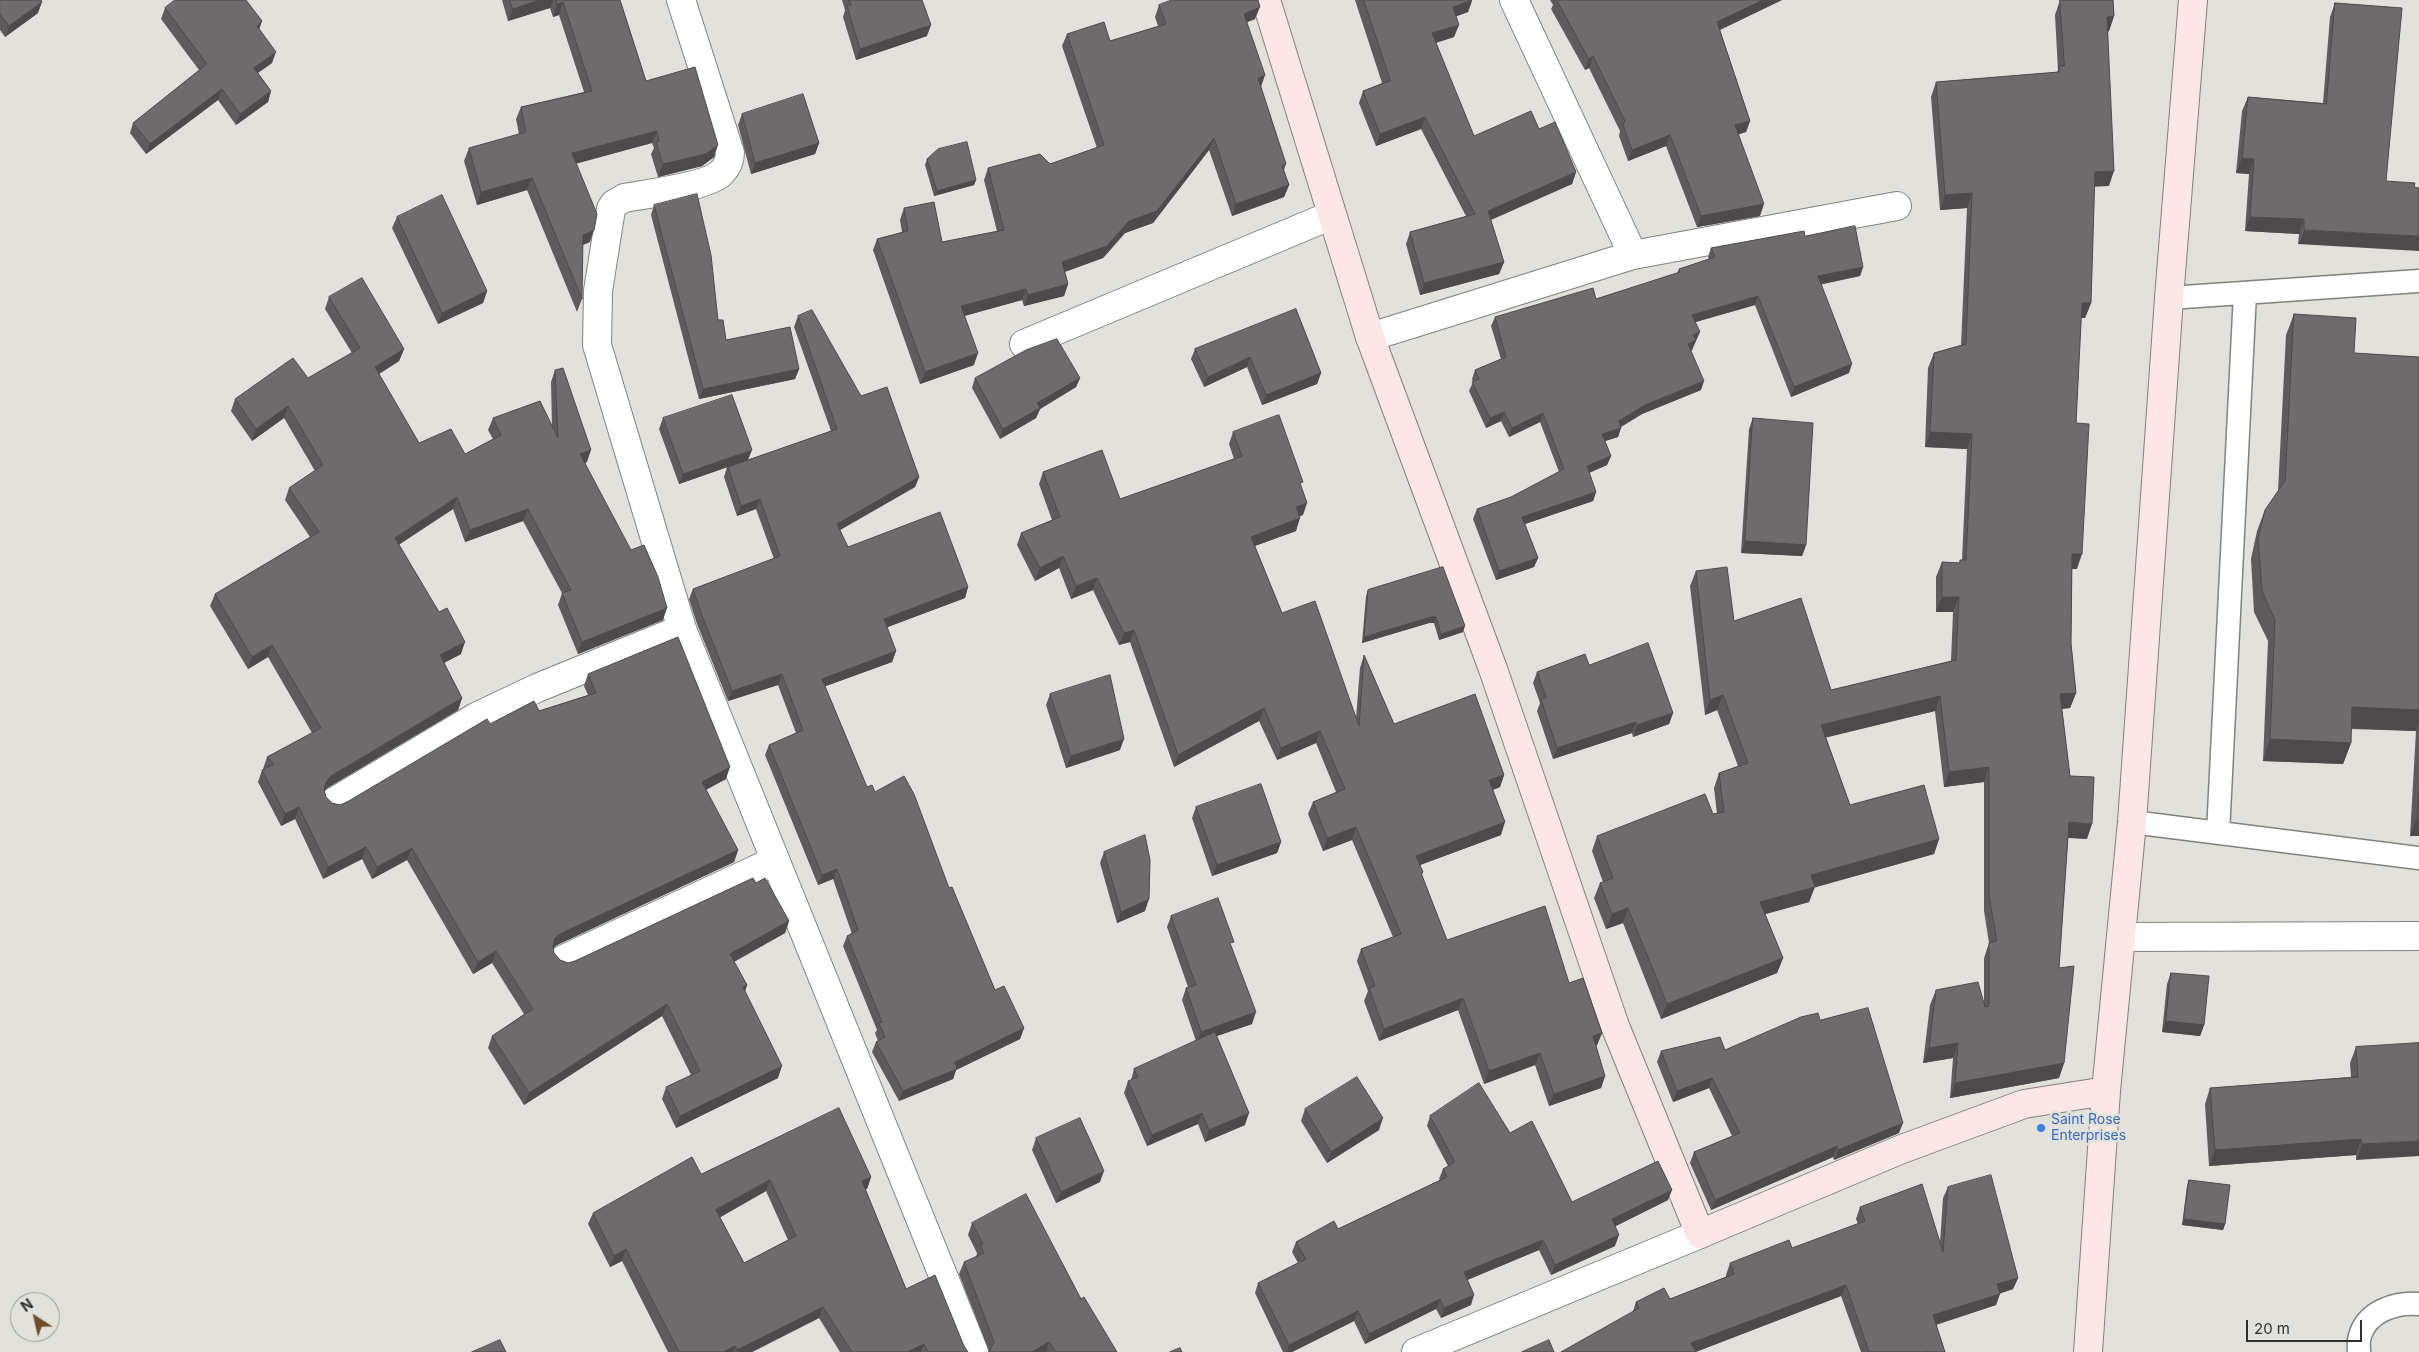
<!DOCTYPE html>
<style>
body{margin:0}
#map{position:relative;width:2419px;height:1352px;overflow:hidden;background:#e2e1db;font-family:Inter,sans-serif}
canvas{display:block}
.north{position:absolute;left:10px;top:1292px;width:50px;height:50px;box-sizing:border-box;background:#e2e1db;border:1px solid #9a9a95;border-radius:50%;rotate:325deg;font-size:14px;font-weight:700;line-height:20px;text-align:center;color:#2f2f2c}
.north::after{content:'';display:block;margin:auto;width:18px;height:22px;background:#704d26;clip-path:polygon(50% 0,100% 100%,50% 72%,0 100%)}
.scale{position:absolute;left:2246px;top:1320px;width:116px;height:22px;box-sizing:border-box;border:2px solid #2f2f2c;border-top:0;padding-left:6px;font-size:15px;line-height:18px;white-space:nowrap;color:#2f2f2c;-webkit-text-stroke:4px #e2e1db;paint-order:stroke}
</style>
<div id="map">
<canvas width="2419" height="1352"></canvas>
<div class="north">N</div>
<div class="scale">20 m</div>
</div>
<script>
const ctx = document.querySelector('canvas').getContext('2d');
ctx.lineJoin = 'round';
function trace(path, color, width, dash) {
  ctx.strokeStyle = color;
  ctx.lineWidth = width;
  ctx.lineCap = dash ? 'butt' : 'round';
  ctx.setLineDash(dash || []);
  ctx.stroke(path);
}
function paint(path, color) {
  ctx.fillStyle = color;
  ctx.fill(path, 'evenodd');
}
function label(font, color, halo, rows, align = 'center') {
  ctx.font = font + ' Inter,sans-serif';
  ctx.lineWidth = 5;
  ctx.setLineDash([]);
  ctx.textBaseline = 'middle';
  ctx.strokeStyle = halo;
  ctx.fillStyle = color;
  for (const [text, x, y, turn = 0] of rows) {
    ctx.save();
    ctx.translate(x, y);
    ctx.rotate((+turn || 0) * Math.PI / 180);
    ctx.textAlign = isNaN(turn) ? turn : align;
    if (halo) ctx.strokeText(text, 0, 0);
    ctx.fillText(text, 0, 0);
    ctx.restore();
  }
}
const lane = new Path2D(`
 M2169,298L2419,281
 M2132,822L2419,858
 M2218,833L2245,293
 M2359,1352C2359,1347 2358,1341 2360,1336C2367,1311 2396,1302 2419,1304`);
const street = new Path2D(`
 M681,0L730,153C730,161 727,167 721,173C707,187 645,194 624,198L614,204L611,209L598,291L597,345L682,629L974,1352
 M1514,0L1633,255
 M1370,337L1633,255L1897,206
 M1024,344L1332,215
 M335,801L476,717L537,688L682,629
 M2122,937L2419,936
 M564,959L774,861
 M1416,1352L1700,1234`);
const secondary = new Path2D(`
 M1266,0L1370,337L1493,669L1615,1026L1700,1234L1902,1149L2024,1104L2106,1091
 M2088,1352L2106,1091L2132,822L2169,298L2193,0`);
trace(lane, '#82817c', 25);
trace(street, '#82817c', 30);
trace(secondary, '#82817c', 30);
trace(lane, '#fff', 22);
trace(street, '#fff', 28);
trace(secondary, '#fde6e6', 28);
paint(new Path2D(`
 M0,0L38,13L5,37L0,30Z
 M502,0H620L646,81L714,157L702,166L658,177L651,154L654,148L652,143L576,163L590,242L582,245V299L577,312L527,190L477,205L464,161L469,148L519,134L516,119L521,107L584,92L559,15L553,17L550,8L508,21Z
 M842,0H922L927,36L856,60L843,17L845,10Z
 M1355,0H1472L1468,12L1456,16L1454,37L1436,43L1474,136L1539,129L1576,172L1572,184L1491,220L1504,262L1499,274L1420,295L1406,244L1410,232L1466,216L1421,129L1376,146L1359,103L1363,91L1382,83Z
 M1550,0H1782L1720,30L1750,121L1746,132L1738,134L1760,216L1697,227L1666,146L1628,161L1619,136L1620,131L1589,68L1585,70L1551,9L1553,5Z
 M2060,0H2113L2114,16L2109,31L2108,32L2109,186H2094L2091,303L2085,318H2081L2076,423L2077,569H2072L2071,643L2076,693L2070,708L2062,709L2070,776L2087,839L2068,838L2059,968L2064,1063L2059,1078L1950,1098L1953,1058L1923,1063L1930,1005L1936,990L1984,1002V958L1989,943L1984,911V782L1944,787L1935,711L1826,737L1850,805L1939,839L1934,854L1814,887L1809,902L1765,914L1783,958L1777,973L1661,1019L1623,923L1606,929L1594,898L1600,883L1603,882L1592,851L1597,836L1717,814L1714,788L1719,773L1738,766L1717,710L1705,715L1690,586L1696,571L1734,621L1831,690L1951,661L1953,612H1936V577L1942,562L1959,563L1960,560H1962L1967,449L1925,447L1928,368L1934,353L1961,345L1967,208L1940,210L1931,97L1936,82L2057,72L2058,70L2055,15Z
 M2335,3L2402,8L2298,244L2299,234L2245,231L2249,174L2236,173L2242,111L2248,97L2323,103L2330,17Z
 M1159,5L1255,19L1247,22L1261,87L1286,164L1284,170L1289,185L1284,197L1232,216L1209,150L1153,223L1125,233L1103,258L1065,272L1068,284L1064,296L1024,306L1022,300L964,316L974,365L920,384L873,250L877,239L902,232L900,220L904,208L942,242L997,231L984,180L988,168L1050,164L1097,148L1062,46L1067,34L1110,41L1158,26L1155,17Z
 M165,8L262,21L259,29L272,63L258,73L271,91L268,102L236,125L218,100L146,154L130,133L133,123L199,70L161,19Z
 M742,114L819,143L815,154L751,174L738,125Z
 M927,159L976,180L974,185L934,196L925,165Z
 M654,205L718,320L726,340L799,369L795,379L699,399L651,215Z
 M397,217L487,291L483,303L438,324L392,228Z
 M1805,236L1863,267L1860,276L1821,284L1849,373L1791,397L1755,305L1695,322L1696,341L1695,342L1692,350L1691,351L1701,390L1642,414L1621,427L1618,437L1605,441L1611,456L1607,465L1589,473L1596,492L1593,501L1525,524L1538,558L1534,567L1496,580L1473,519L1477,509L1511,497L1559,472L1540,422L1509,437L1501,421L1486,428L1469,391L1473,382L1472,379L1475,370L1501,359L1491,326L1495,317L1596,299L1677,273L1679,269L1709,259L1708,257L1711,248Z
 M329,297L404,349L399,361L379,374L419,443L465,454L493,439L488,430L493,418L552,428L551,382L555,370L587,462L585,463L663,620L578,654L558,605L562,593L523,521L465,542L453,509L399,544L461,654L444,663L462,698L458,710L327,788L324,791L326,797L332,803L340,805L347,802L490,724L539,711L588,695L584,686L588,674L726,779L706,790L738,850L734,862L557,945L553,948L554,953L560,960L568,963L575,961L756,883L789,921L785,933L734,962L747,985L745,991L778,1078L676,1128L662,1099L666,1087L691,1075L662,1016L524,1105L488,1048L492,1036L524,1014L492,963L473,974L407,860L372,879L362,859L323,879L295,819L281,826L258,782L262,770H263V769L267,757L312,733L268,657L248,669L210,606L215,594L310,537L285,500L289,488L315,471L284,418L252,441L231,411L235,399L308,378L352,353L325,309Z
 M1296,309L1321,373L1317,384L1262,405L1247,367L1204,387L1191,359L1195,349Z
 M2294,314L2354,353L2419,357V836H2410L2416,731L2351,729V743L2343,764L2263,761L2268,641L2254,612L2251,559L2257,531L2265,510L2278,491L2286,335Z
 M798,316L861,396L919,477L915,487L840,530L848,547L968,587L965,598L887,627L896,651L892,662L825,686L867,787L875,792L949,888L995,990L1024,1028L1020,1039L956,1070L953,1079L899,1101L872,1052L876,1042L878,1041L875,1033L877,1030L843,946L847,936L852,934L833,879L818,885L765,755L769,745L796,733L778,685L728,701L697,624L689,599L693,589L774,559L756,509L737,516L724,477L727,467L679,484L659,429L663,418L748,460L831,431L794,327Z
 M975,378H1080L1076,387L1040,409L1036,418L1000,439L972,388Z
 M1753,418L1806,545L1802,556L1741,553L1749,429Z
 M1233,432L1301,487L1303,515L1299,516L1296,531L1255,546L1282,613L1356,718L1360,668L1364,655L1394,724L1504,775L1500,787L1493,790L1501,835L1420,865L1423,872L1422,875L1447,940L1569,983L1602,1033L1597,1045L1596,1046L1605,1076L1601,1088L1549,1106L1535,1065L1484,1084L1458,1010L1379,1041L1364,1001L1368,991L1357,961L1361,949L1393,937L1352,840L1323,851L1308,814L1313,802L1336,792L1316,743L1277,760L1259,721L1174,767L1130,642L1119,645L1093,590L1071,599L1059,568L1035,581L1017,545L1021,533L1052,520L1039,484L1043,472L1120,499L1234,459L1229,444Z
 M1443,567L1463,632L1439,640L1434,623H1429L1362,643L1366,596L1368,590Z
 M1589,665L1673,713L1669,724L1633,737L1632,733L1553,759L1537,711L1540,703L1533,683L1537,672Z
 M1050,694L1120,750L1066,768L1046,705Z
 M1196,807L1281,842L1277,853L1212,876L1192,818Z
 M1104,852L1145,911L1117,923L1100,863Z
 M1171,916L1232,948L1252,1024L1216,1036L1245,1125L1205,1142L1198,1124L1147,1146L1124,1093L1128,1081L1131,1080L1134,1069L1196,1041L1182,1000L1186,988L1188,987L1167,927Z
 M2171,973L2204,1025L2200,1036L2162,1032L2167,984Z
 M1820,1020L1899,1133L1834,1160L1833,1157L1711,1210L1690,1163L1694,1152L1732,1136L1709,1088L1673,1102L1657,1062L1661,1051L1725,1050Z
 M2419,1043L2356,1160V1155L2209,1166L2205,1104L2210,1088L2351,1077L2350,1063L2356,1047Z
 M1305,1109L1379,1130L1327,1163L1301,1121Z
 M1430,1116L1510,1133L1572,1202L1668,1200L1615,1226V1246L1551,1275L1539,1250L1467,1280L1471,1305L1441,1318L1436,1309L1365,1344L1354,1321L1292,1352H1283L1255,1293L1258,1283L1298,1263L1292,1252L1296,1242L1338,1229L1440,1180L1439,1179L1443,1169L1448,1166L1427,1126Z
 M1036,1138L1100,1182L1056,1203L1032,1150Z
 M701,1174L871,1177L867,1189H865L906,1289L964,1346L968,1352H840L819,1318L752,1352H668L622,1261L610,1267L588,1224L593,1213ZM766,1191L788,1240L744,1263L720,1217Z
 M2189,1180L2225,1224L2223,1230L2182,1225L2187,1186Z
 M1948,1187L2018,1278L2013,1289L2000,1293L1996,1305L1936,1325L1945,1352H1861L1841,1296L1696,1352L1633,1311L1636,1302L1670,1299L1726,1277V1275L1730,1263L1792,1248L1858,1224L1856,1219L1860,1207L1940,1243L1943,1198Z
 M972,1223L1081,1299L1117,1352H988L989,1351L959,1274L964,1262L976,1257L977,1253L968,1235Z`), '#5f5b5c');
paint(new Path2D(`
 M540,0H553L550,8L508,21L513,9Z
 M1763,0H1782L1713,33L1717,22Z
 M1472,1L1468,12L1449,19L1453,7Z
 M42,2L38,13L5,37L9,26Z
 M563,2L559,15L553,17L557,4Z
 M1260,7L1255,19L1240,25L1244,14Z
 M2114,16L2109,31L2102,32L2107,17Z
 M262,21L258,32L257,26Z
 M931,25L927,36L856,60L860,49Z
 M1459,25L1454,37L1428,45L1432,33Z
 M276,52L272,63L250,78L254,68Z
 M1593,56L1589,68L1585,70L1589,59Z
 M1265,75L1261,87L1258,78Z
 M222,89L218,100L146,154L150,144Z
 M271,91L268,102L236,125L240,114Z
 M1425,117L1421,129L1376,146L1380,134Z
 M1750,121L1746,132L1731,137L1735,125Z
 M657,131L652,143L568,166L572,153Z
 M1670,135L1666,146L1628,161L1632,150Z
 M1214,138L1209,150L1153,223L1125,233L1103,258L1058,274L1062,262L1129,221Z
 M819,143L815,154L751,174L755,163Z
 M718,145L714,157L702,166L658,177L663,164Z
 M2242,158L2254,159L2249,174L2236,173Z
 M2114,171L2109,186L2089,187L2095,172Z
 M1576,172L1572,184L1483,223L1488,211Z
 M532,178L527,190L477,205L481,192Z
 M976,180L974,185L934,196L937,191Z
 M1289,185L1284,197L1232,216L1236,204Z
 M1972,193L1967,208L1940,210L1945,195Z
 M1764,204L1760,216L1697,227L1701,216Z
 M2250,217L2304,219L2299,234L2245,231Z
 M594,230L590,242L578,247L583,235Z
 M2304,230L2419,236V251L2298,244Z
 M1504,262L1499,274L1420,295L1424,283Z
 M1863,267L1860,276L1814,286L1818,276Z
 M1068,284L1064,296L1024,306L1028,295Z
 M1026,289L1022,300L957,318L961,306Z
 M487,291L483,303L438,324L442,313Z
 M1758,296L1755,305L1689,324L1692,315Z
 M2082,303H2091L2085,318H2076Z
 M1700,332L1692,350L1685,354L1688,344L1693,335Z
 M404,349L399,361L371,379L375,367Z
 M978,353L974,365L920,384L925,372Z
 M1250,357L1247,367L1204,387L1208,377Z
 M1852,364L1849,373L1791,397L1794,387Z
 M799,369L795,379L699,399L703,389Z
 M1321,373L1317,384L1262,405L1266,395Z
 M1080,378L1076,387L1040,409L1036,418L1000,439L1003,429L1037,403Z
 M1704,381L1701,390L1642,414L1617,429L1621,428L1618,437L1599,443L1602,434L1619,421L1645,405Z
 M288,406L284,418L252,441L256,429Z
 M1504,412L1501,421L1486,428L1490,418Z
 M1543,413L1540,422L1509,437L1512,428Z
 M1930,432L1972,434L1967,449L1925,447Z
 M591,450L587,462L576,466L580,454Z
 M752,450L748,460L679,484L683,474Z
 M1611,456L1607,465L1584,475L1587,466Z
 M919,477L915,487L833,534L837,524Z
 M1596,492L1593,501L1519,526L1522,517Z
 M457,497L453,509L391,550L395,538Z
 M760,499L756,509L737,516L741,506Z
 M1307,503L1303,515L1291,519L1296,507Z
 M528,509L523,521L465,542L470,530Z
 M1300,518L1296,531L1246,549L1251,537Z
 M1745,541L1806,545L1802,556L1741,553Z
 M2072,554H2082L2077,569H2066Z
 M1063,556L1059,568L1035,581L1040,568Z
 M1538,558L1534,567L1496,580L1499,571Z
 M1097,578L1093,590L1071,599L1076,586Z
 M968,587L965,598L880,630L884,619Z
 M1942,597H1959L1953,612H1936Z
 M667,608L663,620L578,654L582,642Z
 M1431,617H1436L1434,623H1429L1362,643L1364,637Z
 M1465,626L1463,632L1439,640L1441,634Z
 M1134,630L1130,642L1119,645L1124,633Z
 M465,642L461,654L436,667L440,655Z
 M272,645L268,657L248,669L252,657Z
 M896,651L892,662L818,689L822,679Z
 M782,674L778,685L728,701L732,691Z
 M2076,693L2070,708L2055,709L2060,694Z
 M1723,695L1717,710L1705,715L1710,700Z
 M1940,696L1935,711L1816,740L1821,725Z
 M462,698L458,710L327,788L321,794L326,782L331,776Z
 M2352,707L2419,710V724L2416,731L2344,728Z
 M1264,708L1259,721L1174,767L1178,755Z
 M1673,713L1669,724L1633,737L1637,725Z
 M1636,722L1632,733L1553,759L1557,748Z
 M1320,731L1316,743L1277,760L1281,748Z
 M1124,739L1120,750L1066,768L1071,756Z
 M2270,739L2351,743L2343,764L2263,761Z
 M730,767L726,779L697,794L702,782Z
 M1989,767L1984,782L1944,787L1949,772Z
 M1504,775L1500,787L1485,793L1489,780Z
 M299,807L295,819L281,826L285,814Z
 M2418,814L2419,815V836H2410Z
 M1505,822L1501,835L1412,868L1416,856Z
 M2069,822L2092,824L2087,839L2063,837Z
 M1356,827L1352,840L1323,851L1327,838Z
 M1939,839L1934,854L1806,890L1811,875Z
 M1281,842L1277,853L1212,876L1217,865Z
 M366,847L362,859L323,879L328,867Z
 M412,848L407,860L372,879L377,867Z
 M738,850L734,862L557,945L551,950L555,938L562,933Z
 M837,869L833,879L818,885L822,875Z
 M1815,887L1809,902L1755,917L1760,902Z
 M1149,899L1145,911L1117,923L1121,912Z
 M1628,908L1623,923L1606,929L1612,914Z
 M789,921L785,933L726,966L730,954Z
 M496,951L492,963L473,974L478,962Z
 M1783,958L1777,973L1661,1019L1667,1004Z
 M747,985L743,997V987Z
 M1463,998L1458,1010L1379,1041L1384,1029Z
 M667,1004L662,1016L524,1105L529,1093Z
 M1256,1012L1252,1024L1197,1043L1201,1032Z
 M2166,1021L2204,1025L2200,1036L2162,1032Z
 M1024,1028L1020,1039L956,1070L953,1079L899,1101L903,1091L955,1062Z
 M1602,1033L1597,1045L1588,1049L1593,1036Z
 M1958,1043L1953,1058L1923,1063L1929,1048Z
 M1540,1053L1535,1065L1484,1084L1489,1071Z
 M2064,1063L2059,1078L1950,1098L1955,1083Z
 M782,1066L778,1078L676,1128L680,1116Z
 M1605,1076L1601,1088L1549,1106L1554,1094Z
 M1712,1078L1709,1088L1673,1102L1677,1091Z
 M1202,1113L1198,1124L1147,1146L1152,1135Z
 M1249,1113L1245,1125L1205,1142L1209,1130Z
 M1383,1118L1379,1130L1327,1163L1331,1152Z
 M1903,1123L1899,1133L1834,1160L1838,1150Z
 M2361,1139L2356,1155L2209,1166L2215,1150Z
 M2419,1141V1156L2356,1160L2362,1144Z
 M1837,1146L1833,1157L1711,1210L1715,1200Z
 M1104,1171L1100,1182L1056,1203L1061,1192Z
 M871,1177L867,1189L858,1193L862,1181Z
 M770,1180L766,1191L712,1222L716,1210Z
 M1672,1190L1668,1200L1608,1230L1612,1219Z
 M2184,1219L2225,1224L2223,1230L2182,1225Z
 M1619,1235L1615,1246L1551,1275L1555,1265Z
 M1543,1240L1539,1250L1460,1283L1464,1272Z
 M626,1249L622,1261L610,1267L614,1256Z
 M2018,1278L2013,1289L1993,1296L1997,1284Z
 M1846,1285L1841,1296L1695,1352L1691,1343Z
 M2000,1294L1996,1305L1928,1327L1933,1315Z
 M1474,1295L1471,1305L1441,1318L1444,1308Z
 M1440,1299L1436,1309L1365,1344L1369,1334Z
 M823,1307L819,1318L752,1352H736L737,1350Z
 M1358,1311L1354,1321L1292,1352H1286L1289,1345Z
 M1049,1342L1046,1352H1032Z
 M924,1344L921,1352H907Z
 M735,1346L733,1352H723Z`), '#4e4a4b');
const building = new Path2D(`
 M0,0H41L42,2L9,26L0,14Z
 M175,0H246L262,21L257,26L276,52L254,68L271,91L240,114L222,89L150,144L133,123L207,64L165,8Z
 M510,0H540L513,9Z
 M556,0H620L646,81L695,67L718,145L706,154L663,164L656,142L659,141L657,131L572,153L597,214L594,230L583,235L582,299L532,178L481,192L469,148L526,132L521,107L592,91L563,2L557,4Z
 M849,0H922L931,25L860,49L847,6L851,5Z
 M1172,0H1258L1260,7L1244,14L1265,75L1258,78L1286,164L1282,166L1289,185L1236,204L1214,138L1157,211L1129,221L1107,246L1062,262L1068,284L1028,295L1026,289L961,306L978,353L925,372L877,239L908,231L904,208L934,202L942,242L1004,230L988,168L1040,154L1050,164L1104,145L1067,34L1104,22L1110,41L1166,24L1159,5Z
 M1364,0H1472L1453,7L1459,25L1432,33L1474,136L1531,111L1539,129L1555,122L1576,172L1488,211L1504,262L1424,283L1410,232L1475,214L1425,117L1380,134L1363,91L1390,81Z
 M1557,0H1763L1717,22L1750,121L1735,125L1764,204L1701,216L1670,135L1632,150L1623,125L1625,121L1593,56L1589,59Z
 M2060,0H2113L2114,16L2107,17L2114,171L2095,172L2091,303H2082L2076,423L2089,424L2082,554H2072L2071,643L2076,693L2060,694L2070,776L2094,777L2092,824L2069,822L2059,968L2074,966L2064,1063L1955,1083L1958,1043L1929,1048L1936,990L1978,982L1985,1007L1989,1006V943L1997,941L1989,896V767L1949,772L1940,696L1821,725L1850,805L1924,785L1939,839L1811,875L1815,887L1760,902L1783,958L1667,1004L1628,908L1612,914L1600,883L1613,878L1597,836L1705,794L1713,814L1724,812L1719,773L1748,763L1723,695L1710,700L1696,571L1727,567L1734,621L1801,598L1831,690L1956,660L1959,597H1942V562L1960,563V560H1966L1972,434L1930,432L1934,353L1966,344L1972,193L1945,195L1936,82L2059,72V66H2064Z
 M2335,3L2402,8L2386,181L2415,183L2414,187L2419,188V236L2304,230V219L2250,217L2254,159L2242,158L2248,97L2326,104Z
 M803,94L819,143L755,163L742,114Z
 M967,142L976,180L937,191L927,159L938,149Z
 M697,194L711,255L718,320H723L726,340L790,327L799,369L703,389L654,205Z
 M442,195L487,291L442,313L397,217Z
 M1855,226L1863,267L1818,276L1852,364L1794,387L1758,296L1692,315L1700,332L1693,335L1696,340L1688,344L1704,381L1645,405L1619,421L1621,428L1602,434L1611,456L1587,466L1596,492L1522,517L1538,558L1499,571L1477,509L1511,497L1564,469L1543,413L1512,428L1504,412L1490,418L1472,382L1479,379L1475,370L1506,357L1495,317L1593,288L1596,299L1680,272L1679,269L1715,257L1711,248L1804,231L1805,236Z
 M362,278L404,349L375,367L419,443L451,429L465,454L501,435L493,418L540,401L558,438L555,370L563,368L591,450L580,454L631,550L644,545L658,577L667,608L582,642L562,593L571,590L528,509L470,530L457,497L395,538L439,612L447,608L465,642L440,655L462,698L331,776L326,782L324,790L326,797L332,803L340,805L347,802L487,719L490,724L534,701L539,711L596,693L588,674L678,637L730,767L702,782L738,850L562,933L555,938L553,946L554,953L560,960L568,963L575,961L753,878L756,883L765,878L789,921L730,954L747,985L743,987L782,1066L680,1116L666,1087L700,1071L667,1004L529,1093L492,1036L533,1009L496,951L478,962L412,848L377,867L366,847L328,867L299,807L285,814L262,770L274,764L267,757L321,728L272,645L252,657L215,594L319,532L289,488L323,465L288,406L256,429L235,399L293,358L308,378L360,348L329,297Z
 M1296,309L1321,373L1266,395L1250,357L1208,377L1195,349Z
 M812,310L861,396L887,387L919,477L837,524L848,547L940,512L968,587L884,619L896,651L822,679L867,787L872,785L875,792L904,776L914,794L949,888L952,887L995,990L1004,986L1024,1028L955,1062L957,1069L903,1091L876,1042L885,1037L879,1023L882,1022L847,936L858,930L837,869L822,875L769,745L803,730L782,674L732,691L701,613L693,589L780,556L760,499L741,506L728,467L837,429L798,316Z
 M2294,314L2356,318L2354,353L2419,357V710L2352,707L2351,743L2270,739L2275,620L2262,591L2258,538L2265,510L2285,481Z
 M1057,339L1080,378L1037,403L1040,408L1003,429L975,378L1026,350Z
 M732,395L752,450L683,474L663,418Z
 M1279,415L1303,482L1300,483L1307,503L1296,507L1300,518L1251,537L1282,613L1315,601L1359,726L1364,655L1394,724L1475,694L1504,775L1489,780L1505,822L1416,856L1423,872L1421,873L1447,940L1545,906L1569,983L1583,978L1602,1033L1593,1036L1605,1076L1554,1094L1540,1053L1489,1071L1463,998L1384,1029L1369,988L1375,986L1361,949L1401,934L1356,827L1327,838L1313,802L1345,789L1320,731L1281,748L1264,708L1178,755L1134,630L1124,633L1097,578L1076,586L1063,556L1040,568L1021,533L1060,517L1043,472L1102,450L1120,499L1242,456L1233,432Z
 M1753,418L1813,423L1806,545L1745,541Z
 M1443,567L1465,626L1441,634L1436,617H1431L1364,637L1368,590Z
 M1648,643L1673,713L1637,725L1636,722L1557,748L1541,700L1546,697L1537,672L1585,654L1589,665Z
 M1110,675L1124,739L1071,756L1050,694Z
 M1261,784L1281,842L1217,865L1196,807Z
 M2419,791V815L2418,814Z
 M1145,835L1150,860L1149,899L1121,912L1104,852Z
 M1218,898L1234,942L1230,943L1256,1012L1201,1032L1186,988L1196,985L1171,916Z
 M2171,973L2209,976L2204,1025L2166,1021Z
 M1868,1008L1903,1123L1838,1150L1837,1146L1715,1200L1694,1152L1740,1133L1712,1078L1677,1091L1661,1051L1720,1037L1725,1050L1801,1017L1818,1013L1820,1020Z
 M1215,1032L1249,1113L1209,1130L1202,1113L1152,1135L1128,1081L1138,1077L1134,1069Z
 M2419,1043V1141L2362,1144L2361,1139L2215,1150L2210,1088L2358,1077L2356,1047Z
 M1357,1077L1383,1118L1331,1152L1305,1109Z
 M1479,1083L1510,1133L1532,1121L1572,1202L1658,1161L1672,1190L1612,1219L1619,1235L1555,1265L1543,1240L1464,1272L1474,1295L1444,1308L1440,1299L1369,1334L1358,1311L1289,1345L1258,1283L1306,1259L1296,1242L1334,1221L1338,1229L1447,1177L1443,1169L1455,1162L1430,1116Z
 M839,1108L871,1177L862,1181L906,1289L935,1275L964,1346L968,1352H928L924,1344L907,1352H852L823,1307L737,1350L735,1346L723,1352H679L626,1249L614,1256L593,1213L692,1157L701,1174ZM770,1180L796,1236L744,1263L716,1210Z
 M1080,1118L1104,1171L1061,1192L1036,1138Z
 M1991,1175L2018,1278L1997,1284L2000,1294L1933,1315L1945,1352H1927L1926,1351L1924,1352H1869L1846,1285L1691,1343L1696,1352H1561L1639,1308L1636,1302L1664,1288L1670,1299L1734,1274L1730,1263L1789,1240L1792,1248L1865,1221L1860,1207L1922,1184L1943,1252L1948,1187Z
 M2189,1180L2230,1185L2225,1224L2184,1219Z
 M1026,1194L1081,1299L1084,1297L1117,1352H1056L1049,1342L1032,1352H988L990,1350L994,1342L964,1262L984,1253L980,1245L983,1244L972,1223Z
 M500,1340L506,1352H472Z
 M1549,1340L1554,1352H1522Z
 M1180,1348L1182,1352H1170Z`);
paint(building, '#6f6a6b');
trace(building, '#4e4a4b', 1);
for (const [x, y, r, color] of [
 [2041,1128,5,"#3f7fe0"]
]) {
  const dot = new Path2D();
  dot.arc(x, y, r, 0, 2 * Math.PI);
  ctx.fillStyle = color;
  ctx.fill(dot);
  trace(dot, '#e2e1db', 2);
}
label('14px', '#366cbe', '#e2e1db', [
 ["Saint Rose",2051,1120],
 ["Enterprises",2051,1136]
], 'left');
</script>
